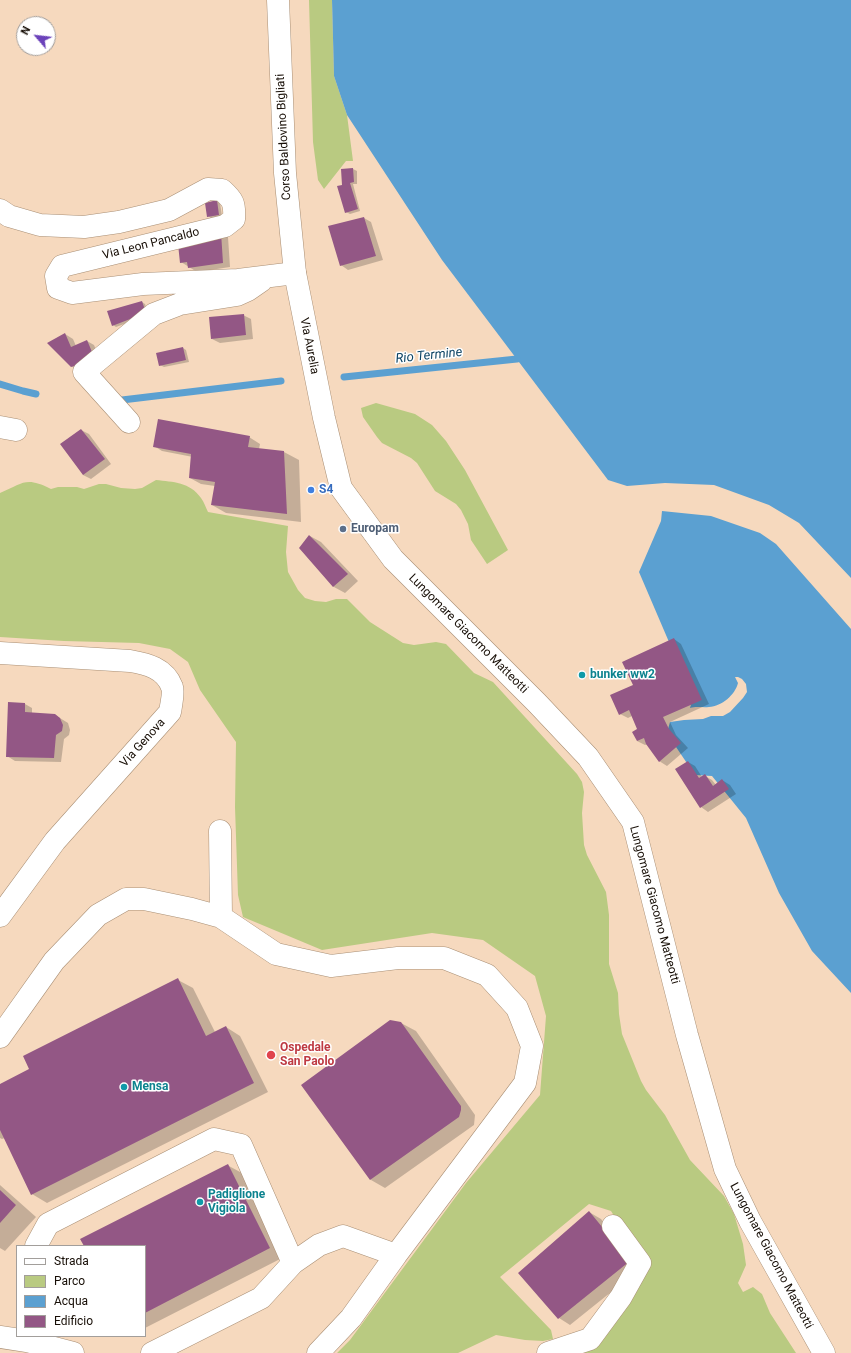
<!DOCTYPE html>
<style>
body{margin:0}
#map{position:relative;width:851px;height:1353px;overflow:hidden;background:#f6d9be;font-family:Roboto,sans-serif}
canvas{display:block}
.legend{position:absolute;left:16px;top:1245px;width:130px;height:92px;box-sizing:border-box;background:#fff;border:1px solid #a29e9b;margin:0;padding:5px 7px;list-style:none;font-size:12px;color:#160d05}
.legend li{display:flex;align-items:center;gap:8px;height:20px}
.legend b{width:20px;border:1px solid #a29e9b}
.north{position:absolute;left:16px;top:16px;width:40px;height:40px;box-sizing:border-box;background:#fff;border:1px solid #a29e9b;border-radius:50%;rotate:298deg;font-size:11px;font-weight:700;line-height:16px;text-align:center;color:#160d05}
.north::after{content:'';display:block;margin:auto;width:14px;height:18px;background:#6b42ba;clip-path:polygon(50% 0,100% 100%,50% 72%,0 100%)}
</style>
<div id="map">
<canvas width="851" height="1353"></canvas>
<ul class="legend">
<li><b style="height:5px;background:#fff"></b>Strada</li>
<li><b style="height:11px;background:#b9ca81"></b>Parco</li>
<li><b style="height:11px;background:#5ba0d1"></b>Acqua</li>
<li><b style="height:11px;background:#935785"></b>Edificio</li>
</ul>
<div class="north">N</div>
</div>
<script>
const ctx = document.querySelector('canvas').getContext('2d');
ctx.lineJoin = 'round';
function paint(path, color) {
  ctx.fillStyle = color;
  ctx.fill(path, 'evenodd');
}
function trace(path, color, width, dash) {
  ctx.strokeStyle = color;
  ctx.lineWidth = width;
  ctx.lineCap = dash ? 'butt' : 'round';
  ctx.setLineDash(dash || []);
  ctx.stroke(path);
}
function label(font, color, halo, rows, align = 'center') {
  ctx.font = font + ' Roboto,sans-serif';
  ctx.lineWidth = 3;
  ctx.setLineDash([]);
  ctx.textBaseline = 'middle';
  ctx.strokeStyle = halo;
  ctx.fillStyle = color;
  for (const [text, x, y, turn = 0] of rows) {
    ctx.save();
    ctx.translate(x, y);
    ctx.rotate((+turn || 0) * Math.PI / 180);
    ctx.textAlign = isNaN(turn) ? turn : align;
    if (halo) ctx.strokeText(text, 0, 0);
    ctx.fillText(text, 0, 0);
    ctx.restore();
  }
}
paint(new Path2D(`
 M309,0H332L334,76L347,115L353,161H346L324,189L318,180L313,142Z
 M376,403L415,414L432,425L446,441L465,470L508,550L487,564L471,540L468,524L461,510L456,504L435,491L417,463L411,458L382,443L377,437L363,417L361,408Z
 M156,480C173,482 190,482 201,498C204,502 206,508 208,512L288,526L286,552L288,572L298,590L305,598L315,601L326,602L336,599H347L370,622L403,643L414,645L436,642L446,644L474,673L493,682L577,774L582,782L584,792L582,813L584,845L587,855L606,892L609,915V964L618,993L619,1014L622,1034L641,1081L646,1090L665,1115L690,1160L724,1196L734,1214L743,1244L746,1265L738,1283L743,1292L753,1287L762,1294L770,1313L796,1353H578L646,1267L611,1211L589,1204L500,1277L551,1330L553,1339L543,1341L525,1340L496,1335L458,1353H337L350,1340L466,1183L540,1095L546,1016L535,976L483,940L432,933L322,950L243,917L238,895L235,807L236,742L200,690L188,662L170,649L139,643L64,641L0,637V493C23,483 26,476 51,489L58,487H77L84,489L99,484H106L121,488L135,489L142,488Z`), '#b9ca81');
paint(new Path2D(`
 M332,0H851V578L799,523L769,505L714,485L665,483L627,486L608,480L442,260L347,115L334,76Z
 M662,511L711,516L760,533L776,544L851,629V993L812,951L779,893L746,818L712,776L695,775L676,747L668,729L670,722L684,720L703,719L711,716H723L730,712L743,698L747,692L746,684L742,679L738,677H735L738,683C735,695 722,706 709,707C703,708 697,706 690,708L693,698L639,572L661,521Z`), '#5ba0d1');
paint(new Path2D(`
 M353,169L357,171V184H353L360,211L350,214L346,212L342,170Z
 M217,201L220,203L222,216L211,218L208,216Z
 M364,218L371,222L383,260L348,270L341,265Z
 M220,233L228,237L230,267L197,272L181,262Z
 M142,302L145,304L149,315L116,327L113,325Z
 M243,315L251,319L253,339L220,343L212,339Z
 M65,334L73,339L76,346L87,341L94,345L102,364L79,371L71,366Z
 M183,348L186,350L189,362L164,367L160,365Z
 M81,430L89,434L111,464L91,479L83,475Z
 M249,437L260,444L259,449L284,452L299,460L301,522L226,513L212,505L215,486L201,484L190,478L193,457L162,451L154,446Z
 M310,536L321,542L358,581L345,593L334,587L300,548Z
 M674,639L681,644L709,704L670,722L676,735L688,748L667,766L659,761L648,744L645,745L637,741L639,730L632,716L628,718L620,714L635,686Z
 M9,703L25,704L32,708V713L55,715L68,723L70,730L69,735L64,739L61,762L15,761L7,756Z
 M688,762L695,766L702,777L705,776L712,780L716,785L722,780L730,785L736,794L708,812L701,807Z
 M178,980L193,988L215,1032L226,1027L240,1036L268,1092L47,1203L32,1194L5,1138L2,1139L0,1138V1085L31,1070Z
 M401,1023L416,1031L475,1115L474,1125L385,1188L371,1180Z
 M227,1165L242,1173L284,1257L145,1328V1246H85Z
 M0,1185L36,1217L5,1251L0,1248Z
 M589,1212L601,1219L641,1268L570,1325L559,1318L519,1273Z`), '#0003');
trace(new Path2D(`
 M344,377L517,359
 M0,384L23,391L36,394
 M122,400L281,381`), '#5ba0d1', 7);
paint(new Path2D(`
 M353,168L354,182L350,183L358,209L345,213L337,186L342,185L341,169Z
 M217,200L219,215L207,217L205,203Z
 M364,217L376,256L340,266L328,226Z
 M221,232L223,263L188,268L187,262L180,263L178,244Z
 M142,301L146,313L112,326L107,311Z
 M244,314L246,335L211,339L209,317Z
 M65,333L71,347L87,340L95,359L71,367L47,343Z
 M183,347L186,360L159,366L156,353Z
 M158,419L250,436L248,447L284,451L287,514L211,505L215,482L189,478L191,454L153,447Z
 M81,429L105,459L83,475L60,444Z
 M309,535L348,574L333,587L299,548Z
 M674,638L702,700L663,717L669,729L681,743L659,762L646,744L644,738L637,741L632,732L637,729L629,710L619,715L610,695L633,685L622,662Z
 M8,702L25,703V712L55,714L60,718L63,725L62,731L56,735L54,758L6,757Z
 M688,761L699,778L705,774L713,786L722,779L729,789L700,808L675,769Z
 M178,978L206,1036L226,1026L254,1083L31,1195L0,1130V1084L29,1069L23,1056Z
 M390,1020L401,1022L461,1106V1110L459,1117L370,1180L301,1085Z
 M228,1164L270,1248L145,1313V1246H84L80,1239Z
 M0,1190L16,1205L0,1223Z
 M589,1211L630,1261L558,1319L518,1273Z`), '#935785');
const minor = new Path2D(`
 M0,210L9,216L40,225L84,227L119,222L169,210L208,189L222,190C233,200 235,203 234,219L225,226L62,266L56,276L58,288L72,293L143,284L238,280L295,273
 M129,422L84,372L154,314L180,304L237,295L248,290L261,281
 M0,427L16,430
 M0,653L130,661C147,664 165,668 172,687C174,692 171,706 170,712L55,841L0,916
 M220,831L221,917
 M0,1037L54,961L98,915L126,899H144L192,909L221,917L276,954L331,966L398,958H444L487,975L517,1008L532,1046L525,1083L396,1255L351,1318L318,1353
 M36,1246L48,1224L214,1139L241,1145L293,1263
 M0,1337L27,1341L73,1353
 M152,1353L261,1298L293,1263L319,1245L343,1236L396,1255
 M548,1353L590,1339L621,1297L640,1263L613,1226`);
const major = new Path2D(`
 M278,0L285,173L295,273L324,418L341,488L393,559L537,703L588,757L633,822L687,1035L725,1169L750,1221L824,1353`);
trace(minor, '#a98f75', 23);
trace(major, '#a98f75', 23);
trace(minor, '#fff', 22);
trace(major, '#fff', 22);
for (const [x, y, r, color] of [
 [311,490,4,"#3f7fe0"],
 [343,529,4,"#5c6f8a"],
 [582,675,4,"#0f9aa8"],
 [271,1055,5,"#e0444e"],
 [124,1087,4,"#0f9aa8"],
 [200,1202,4,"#0f9aa8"]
]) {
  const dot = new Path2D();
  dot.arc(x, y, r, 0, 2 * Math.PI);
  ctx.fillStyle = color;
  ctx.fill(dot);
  trace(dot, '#fff', 1.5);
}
label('12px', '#160d05', '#fff', [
 ["Corso Baldovino Bigliati",284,137,-93],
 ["Via Leon Pancaldo",151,244,-14],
 ["Via Aurelia",309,346,79],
 ["Lungomare Giacomo Matteotti",468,634,45],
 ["Via Genova",143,743,-48],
 ["Lungomare Giacomo Matteotti",654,905,75],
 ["Lungomare Giacomo Matteotti",771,1256,62]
]);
label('bold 12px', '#366cbe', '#fff', [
 ["S4",319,490]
], 'left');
label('bold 12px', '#4e5e75', '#fff', [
 ["Europam",351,529]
], 'left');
label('bold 12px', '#0d838f', '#fff', [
 ["bunker ww2",590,675],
 ["Mensa",132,1087],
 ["Padiglione",208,1195],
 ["Vigiola",208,1209]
], 'left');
label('bold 12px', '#be3a42', '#fff', [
 ["Ospedale",280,1048],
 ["San Paolo",280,1062]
], 'left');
label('italic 13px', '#0b4263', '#fff', [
 ["Rio Termine",429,356,-6]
]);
</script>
